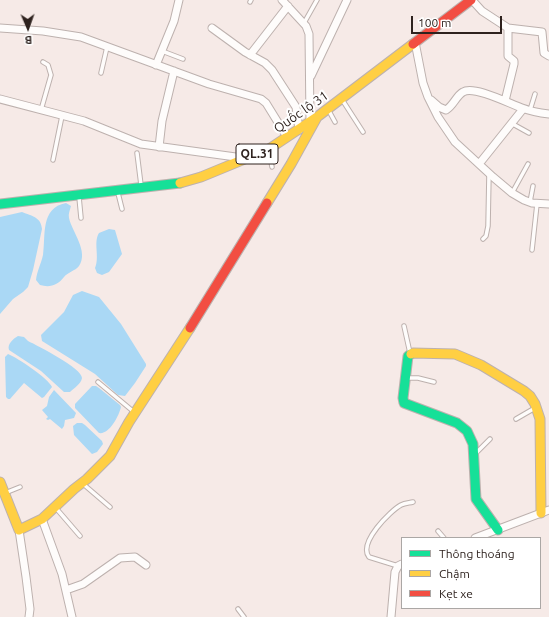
<!DOCTYPE html>
<meta charset="utf-8">
<style>
body{margin:0}
#map{position:relative;width:549px;height:617px;overflow:hidden;background:#f6eae7;font-family:Ubuntu,sans-serif}
canvas{display:block}
.legend{position:absolute;left:401px;top:537px;width:140px;height:72px;box-sizing:border-box;background:#fff;border:1px solid #aba7a5;margin:0;padding:5px 7px;list-style:none;font-size:12px;color:#2e221e}
.legend li{display:flex;align-items:center;gap:8px;height:20px}
.legend b{width:20px;border:1px solid #aba7a5}
.north{position:absolute;left:8px;top:8px;width:40px;height:40px;-webkit-text-stroke:3px #fff;paint-order:stroke;rotate:178deg;font-size:11px;font-weight:700;line-height:16px;text-align:center;color:#2e221e}
.north::after{content:'';display:block;margin:auto;width:14px;height:18px;background:#2e221e;clip-path:polygon(50% 0,100% 100%,50% 72%,0 100%)}
.scale{position:absolute;left:411px;top:16px;width:91px;height:18px;box-sizing:border-box;border:2px solid #2e221e;border-top:0;padding-left:5px;font-size:12px;line-height:14px;white-space:nowrap;color:#2e221e;-webkit-text-stroke:3px #fff;paint-order:stroke}
</style>
<div id="map">
<canvas width="549" height="617"></canvas>
<ul class="legend">
<li><b style="height:5px;background:#16e098"></b>Thông thoáng</li>
<li><b style="height:5px;background:#ffcf43"></b>Chậm</li>
<li><b style="height:5px;background:#f24e42"></b>Kẹt xe</li>
</ul>
<div class="north">B</div>
<div class="scale">100 m</div>
</div>
<script>
const ctx = document.querySelector('canvas').getContext('2d');
ctx.lineJoin = 'round';
function paint(path, color) {
  ctx.fillStyle = color;
  ctx.fill(path, 'evenodd');
}
function trace(path, color, width, dash) {
  ctx.strokeStyle = color;
  ctx.lineWidth = width;
  ctx.lineCap = dash ? 'butt' : 'round';
  ctx.setLineDash(dash || []);
  ctx.stroke(path);
}
function label(font, color, halo, rows, align = 'center') {
  ctx.font = font + ' Ubuntu,sans-serif';
  ctx.lineWidth = 4;
  ctx.setLineDash([]);
  ctx.textBaseline = 'middle';
  ctx.strokeStyle = halo;
  ctx.fillStyle = color;
  for (const [text, x, y, turn = 0] of rows) {
    ctx.save();
    ctx.translate(x, y);
    ctx.rotate((+turn || 0) * Math.PI / 180);
    ctx.textAlign = isNaN(turn) ? turn : align;
    if (halo) ctx.strokeText(text, 0, 0);
    ctx.fillText(text, 0, 0);
    ctx.restore();
  }
}
paint(new Path2D(`
 M66,203L71,206C70,210 68,214 69,218C72,232 89,251 79,266C75,271 68,272 64,277C58,285 50,288 40,285L36,280C37,271 41,264 43,255C46,235 40,208 66,203Z
 M22,212C32,216 41,217 42,229L33,270L28,287L23,292L13,299L0,314V217Z
 M109,229L115,230L122,254L109,272L102,275L97,273L95,268C100,257 93,242 99,233Z
 M82,291L99,297L121,324L146,364V366L135,383L125,396L118,395L95,374L42,341L41,335L64,312L73,295Z
 M18,336L24,337L28,341C38,346 82,368 82,378C81,384 74,388 70,392H64L41,371L9,350C7,344 13,339 18,336Z
 M8,354C18,358 49,379 52,387L44,397L42,398L24,383L10,399H8L6,397L5,357Z
 M92,386H96L99,388L120,405L121,407C119,416 109,435 99,433L75,408V404Z
 M54,390L76,413L74,418L65,420L64,426L62,429L50,419L48,420L46,419L48,417L42,410L47,406L49,397Z
 M77,423H82L85,425L102,441L103,444L97,452L92,454L91,453L74,435L73,426Z`), '#aad8f5');
const lane = new Path2D(`
 M250,2L251,0
 M304,23L317,0
 M162,51L183,59
 M101,73L107,47
 M343,101L363,132
 M41,110L51,75L48,65L43,62
 M530,110L535,94
 M329,111L335,122
 M511,123L529,133
 M269,151L272,167
 M137,153L141,185
 M53,160L62,116
 M118,193L122,209
 M512,193L528,164
 M79,197L81,218
 M530,202L533,186
 M483,239L486,236L488,226L489,174
 M532,250L537,204
 M404,326L410,353
 M406,378H418L434,382
 M98,382L134,412
 M516,419L535,408
 M476,453L490,439
 M82,483L110,507
 M5,493L20,487
 M55,507L80,536
 M438,531L444,538
 M398,566L369,557C358,543 390,511 401,505C405,503 409,503 413,502
 M238,609L244,617`);
const street = new Path2D(`
 M282,0L306,26L309,34L310,122
 M472,0L482,11L508,28L542,32L544,53L549,56
 M0,28L43,31L81,37L209,84L261,99L266,103L287,137
 M212,28L245,52L265,63L272,70L296,107L299,130
 M415,42L423,83L428,97L438,117L455,142L493,177L512,193L524,200L532,203L549,204
 M250,55L288,6
 M156,65L174,21L179,0
 M311,76L347,0
 M0,99L84,121L141,144L243,158
 M431,100L439,107L446,110C454,105 456,96 463,92C474,85 510,104 522,108C530,111 540,113 549,114
 M505,101L514,64V61L508,56V28
 M159,147L162,121L174,71
 M479,164L523,109
 M42,519L62,574L72,617
 M19,530L26,577L30,609L29,617
 M475,538L549,510
 M66,590L83,584L120,558L135,557L146,565
 M391,617L395,572L398,566L402,564`);
const fast = new Path2D(`
 M0,204L180,183
 M411,354L408,356L403,398L404,403L457,423L467,431L473,444L476,499L498,530`);
const slow = new Path2D(`
 M180,183L201,177L269,149L317,117L413,44
 M267,203L291,164L317,117
 M411,354L413,353L455,354L481,365L524,391L530,396L535,404L540,419L541,513
 M0,482L19,530L42,519L74,489L87,479L110,456L129,422L190,328`);
const jam = new Path2D(`
 M413,44L471,0
 M190,328L267,203`);
trace(lane, '#bdb1ae', 5.5);
trace(street, '#bdb1ae', 9);
trace(fast, '#bdb1ae', 11);
trace(slow, '#bdb1ae', 11);
trace(jam, '#bdb1ae', 11);
trace(lane, '#fefcfb', 3.5);
trace(street, '#fefcfb', 7);
trace(fast, '#16e098', 9);
trace(slow, '#ffcf43', 9);
trace(jam, '#f24e42', 9);
for (const [x, y, w] of [
 [257,154,42]
]) {
  const box = new Path2D();
  box.roundRect(x - w / 2, y - 10, w, 20, 3);
  ctx.fillStyle = '#fff';
  ctx.fill(box);
  trace(box, '#2e221e', 1);
}
label('bold 12px', '#2e221e', null, [
 ["QL.31",257,154]
]);
label('13px', '#2e221e', '#fff', [
 ["Quốc lộ 31",301,112,-35]
]);
</script>
